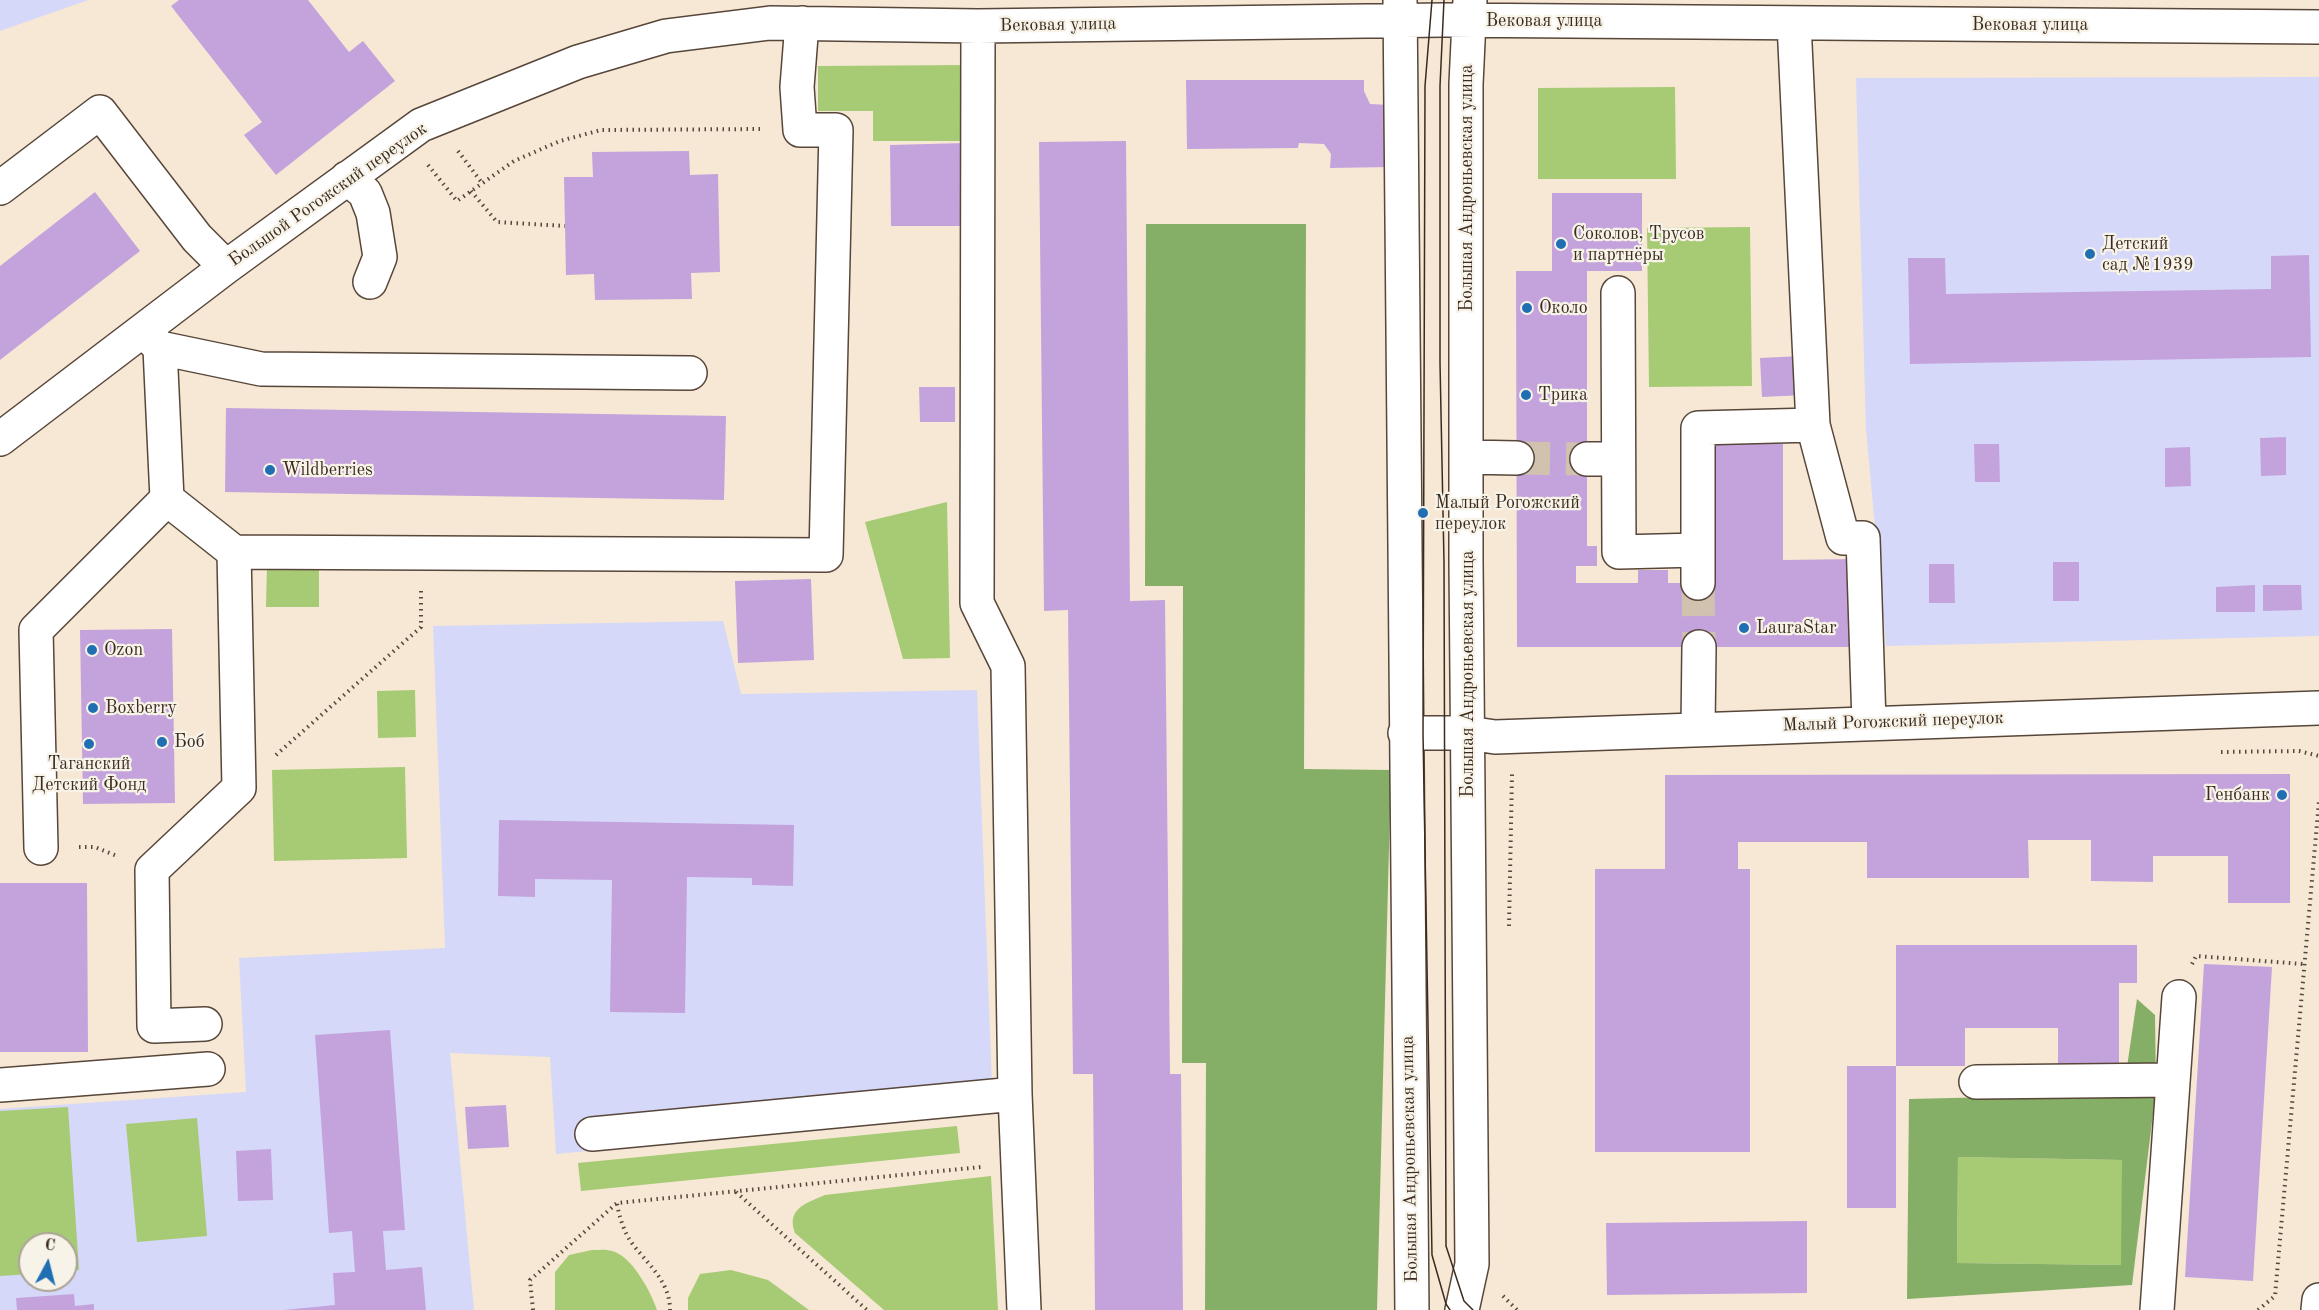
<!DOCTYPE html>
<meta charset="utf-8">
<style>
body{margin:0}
#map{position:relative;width:2319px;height:1310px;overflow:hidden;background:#f6e8d4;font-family:"Old Standard TT",serif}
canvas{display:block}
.north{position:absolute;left:18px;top:1232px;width:60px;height:60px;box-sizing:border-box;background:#f7f3e8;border:2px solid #aca397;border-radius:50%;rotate:7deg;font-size:16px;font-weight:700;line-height:24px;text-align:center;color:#3b2a1e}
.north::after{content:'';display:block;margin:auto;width:21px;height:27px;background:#1f6fb2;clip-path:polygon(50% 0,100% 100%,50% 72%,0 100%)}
</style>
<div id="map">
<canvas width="2319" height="1310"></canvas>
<div class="north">С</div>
</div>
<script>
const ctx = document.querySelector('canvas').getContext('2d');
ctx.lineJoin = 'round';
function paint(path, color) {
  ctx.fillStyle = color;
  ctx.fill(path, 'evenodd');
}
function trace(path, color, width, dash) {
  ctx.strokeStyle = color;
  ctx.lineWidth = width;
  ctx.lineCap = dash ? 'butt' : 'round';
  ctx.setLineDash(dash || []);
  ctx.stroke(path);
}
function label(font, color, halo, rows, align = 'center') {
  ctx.font = font + ' "Old Standard TT",serif';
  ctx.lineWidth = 4.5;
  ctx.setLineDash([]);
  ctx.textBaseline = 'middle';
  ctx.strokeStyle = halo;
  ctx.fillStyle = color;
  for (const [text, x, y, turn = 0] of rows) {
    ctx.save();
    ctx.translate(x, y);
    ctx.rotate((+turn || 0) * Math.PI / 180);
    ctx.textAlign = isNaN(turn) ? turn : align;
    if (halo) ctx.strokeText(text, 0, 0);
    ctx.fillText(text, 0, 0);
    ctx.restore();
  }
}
paint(new Path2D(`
 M0,0H88L0,31Z
 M2319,77V636L1886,646L1866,429L1856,78Z
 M723,621L741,694L977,690L993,1113L556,1154L550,1057L450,1053L474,1310H0V1109L246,1092L239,958L445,948L433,626ZM30,1244H66V1280H30Z`), '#d5d8f9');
paint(new Path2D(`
 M971,65L972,141H873V111H818V66Z
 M1675,87L1676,179H1538V88Z
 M1750,227L1752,386L1649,387L1647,228Z
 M947,502L950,658L903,659L865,522Z
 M267,566L319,567V607H266Z
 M415,690L416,737L378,738L377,691Z
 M405,767L407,858L274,861L272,770Z
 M68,1107L79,1270L66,1271V1244H30V1274L0,1276V1111Z
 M197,1118L207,1236L137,1242L126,1124Z
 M957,1126L960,1153L581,1191L578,1163Z
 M1958,1157L2122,1160V1265L1957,1263Z
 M991,1176L998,1310H884L795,1233C786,1209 806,1203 825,1195Z
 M592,1250C598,1250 606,1249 612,1251C632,1256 651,1292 657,1310H555V1272L569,1255Z
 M731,1270L768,1280L809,1310H688V1298L700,1274Z`), '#a7ca74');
paint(new Path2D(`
 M1146,224H1306L1304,769L1391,770L1377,1310H1205L1206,1063H1182L1183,586H1145Z
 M2137,999L2155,1015L2156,1089L2132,1285L1907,1299L1909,1099L2123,1094ZM1958,1157L2122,1160L2121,1265L1957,1263Z`), '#85ae66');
paint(new Path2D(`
 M179,0H308L349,52L363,41L395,81L276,175L244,135L262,122L171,6Z
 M1186,80H1364V91L1370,104L1390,105L1389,167L1330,168L1331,154L1324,144L1299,143L1298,148L1187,149Z
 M1126,141L1130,601L1165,600L1170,1074H1181L1183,1310H1095L1093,1074H1073L1068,610L1044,611L1039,142Z
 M966,143L967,226H891L890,145Z
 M689,151L690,175L718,174L720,272L691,273L692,299L595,300L594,274L566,275L564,177H593L592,152Z
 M95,192L140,251L0,360V266Z
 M1552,193H1642V271H1587V546H1597V566H1576V583H1638V570H1668V583H1716V444H1783V560L1858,559V647H1517L1516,271H1552Z
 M2309,255L2311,357L1910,364L1908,258H1945L1946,294L2271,289V256Z
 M1801,356L1804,395L1762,397L1760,358Z
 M919,387H955V422H920Z
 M226,408L726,416L724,500L225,492Z
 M2286,437V475L2261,476L2260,438Z
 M1974,444H1999L2000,482H1975Z
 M2190,447L2191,486L2165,487V448Z
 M2053,562H2079V601H2053Z
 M1929,564H1954L1955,603H1929Z
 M811,579L814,660L738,663L735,581Z
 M2255,585V612H2216V587Z
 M2263,585H2301L2302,610L2263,611Z
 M172,629L175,803L83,804L80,630Z
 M2290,774V903H2228V856H2153V882L2091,881V840H2028L2029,878H1867V842H1738V869H1750V1152H1595V869H1665V775Z
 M499,820L794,825L793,886L752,885V878L687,877L685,1013L610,1012L612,880L535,879V897L498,896Z
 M0,883H87L88,1052H0Z
 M1896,945H2137V983H2119V1066H2058V1028H1965V1066H1896Z
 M2204,964L2272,967L2253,1281L2185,1277Z
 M390,1030L405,1230L383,1231L386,1270L422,1267L426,1310H284L335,1305L333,1273L355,1272L352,1231L329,1233L315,1035Z
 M1847,1066H1896V1208H1847Z
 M506,1105L509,1147L468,1149L465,1107Z
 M271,1149L273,1200L238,1201L236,1151Z
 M1807,1221V1293L1607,1295L1606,1223Z
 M74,1294L75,1306L94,1304V1310H17L16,1298Z`), '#c4a3dc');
trace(new Path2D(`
 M1517,458L1587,459
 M1698,583L1699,647`), '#d1c2b0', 33, [33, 16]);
const minor = new Path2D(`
 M1400,0L1412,1310
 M1794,23L1813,425L1843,538H1863L1869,723
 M978,26L977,603L1008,666L1015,1094L1024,1310
 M347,178L365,193L373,213L380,257L370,282
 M0,188L100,112L197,238L226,267
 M1618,293L1619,552L1698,550
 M144,331L160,348L261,369L690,373
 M160,348L167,499L234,552
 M0,439L226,267L421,125L578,62L666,36L770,23L978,26L1444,20L2319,27
 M1467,457L1517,458
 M1587,459H1618
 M1698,583V428L1813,425
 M1698,728L1699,647
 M1405,733H1468L1495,737L2319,708
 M41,848L36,630L167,499
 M205,1024L154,1026L152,870L239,788L234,552L826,555L836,130H800L797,87L802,23
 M1976,1082L2173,1080
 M0,1085L208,1069
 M592,1134L1015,1094
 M1462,1310L1472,1264L1466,561V84L1470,0
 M2157,1310L2179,997
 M2318,1310L2319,1300`);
trace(minor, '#574639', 36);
trace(new Path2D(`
 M458,151L482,183
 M428,165L457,201L514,161L560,141L601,130L763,129
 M471,191L497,222L565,226
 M2221,752L2299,751L2319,756
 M276,755L421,627V589
 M79,847H95L117,856
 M1509,926L1512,774
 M2192,964L2196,956L2303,964
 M736,1192L867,1310
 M617,1204C620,1219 624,1233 634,1246C650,1266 670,1283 670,1310
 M1503,1296L1517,1310
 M533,1310L530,1280L617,1203L981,1167
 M2258,1310L2275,1296L2319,801`), '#574639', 4, [1.5, 4.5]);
trace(minor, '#fff', 33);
trace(new Path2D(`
 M1432,0L1425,86L1423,733L1432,1255L1446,1304L1450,1310
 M1444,0L1440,86V363L1444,562L1446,1246L1464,1301L1473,1310`), '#3b2a1e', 1.5);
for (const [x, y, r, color] of [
 [1561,244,6,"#1f6fb2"],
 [2090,254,6,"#1f6fb2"],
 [1527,308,6,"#1f6fb2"],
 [1526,395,6,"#1f6fb2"],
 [270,470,6,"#1f6fb2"],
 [1423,513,6,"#1f6fb2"],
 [1744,628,6,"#1f6fb2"],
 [92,650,6,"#1f6fb2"],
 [93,708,6,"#1f6fb2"],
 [162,742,6,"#1f6fb2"],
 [89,744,6,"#1f6fb2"],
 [2282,795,6,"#1f6fb2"]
]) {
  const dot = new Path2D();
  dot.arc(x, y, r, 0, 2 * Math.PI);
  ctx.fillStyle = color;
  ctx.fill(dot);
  trace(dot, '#f7f3e8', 2);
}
label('18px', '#3b2a1e', '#f7f3e8', [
 ["Вековая улица",1544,21],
 ["Вековая улица",1058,25,-1],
 ["Вековая улица",2030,25],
 ["Большая Андроньевская улица",1467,188,-90],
 ["Большой Рогожский переулок",328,195,-35],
 ["Большая Андроньевская улица",1468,674,-90],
 ["Малый Рогожский переулок",1893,722,-2],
 ["Большая Андроньевская улица",1410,1159,-91]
]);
label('18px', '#3b2a1e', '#f7f3e8', [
 ["Соколов, Трусов",1573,234],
 ["и партнёры",1573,255],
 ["Детский",2102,244],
 ["сад №1939",2102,265],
 ["Около",1539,308],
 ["Трика",1538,395],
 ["Wildberries",282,470],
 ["Малый Рогожский",1435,503],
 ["переулок",1435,524],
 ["LauraStar",1756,628],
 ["Ozon",104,650],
 ["Boxberry",105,708],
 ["Боб",174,742],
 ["Таганский",89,764,"center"],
 ["Детский Фонд",89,785,"center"],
 ["Генбанк",2270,795,"right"]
], 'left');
</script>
